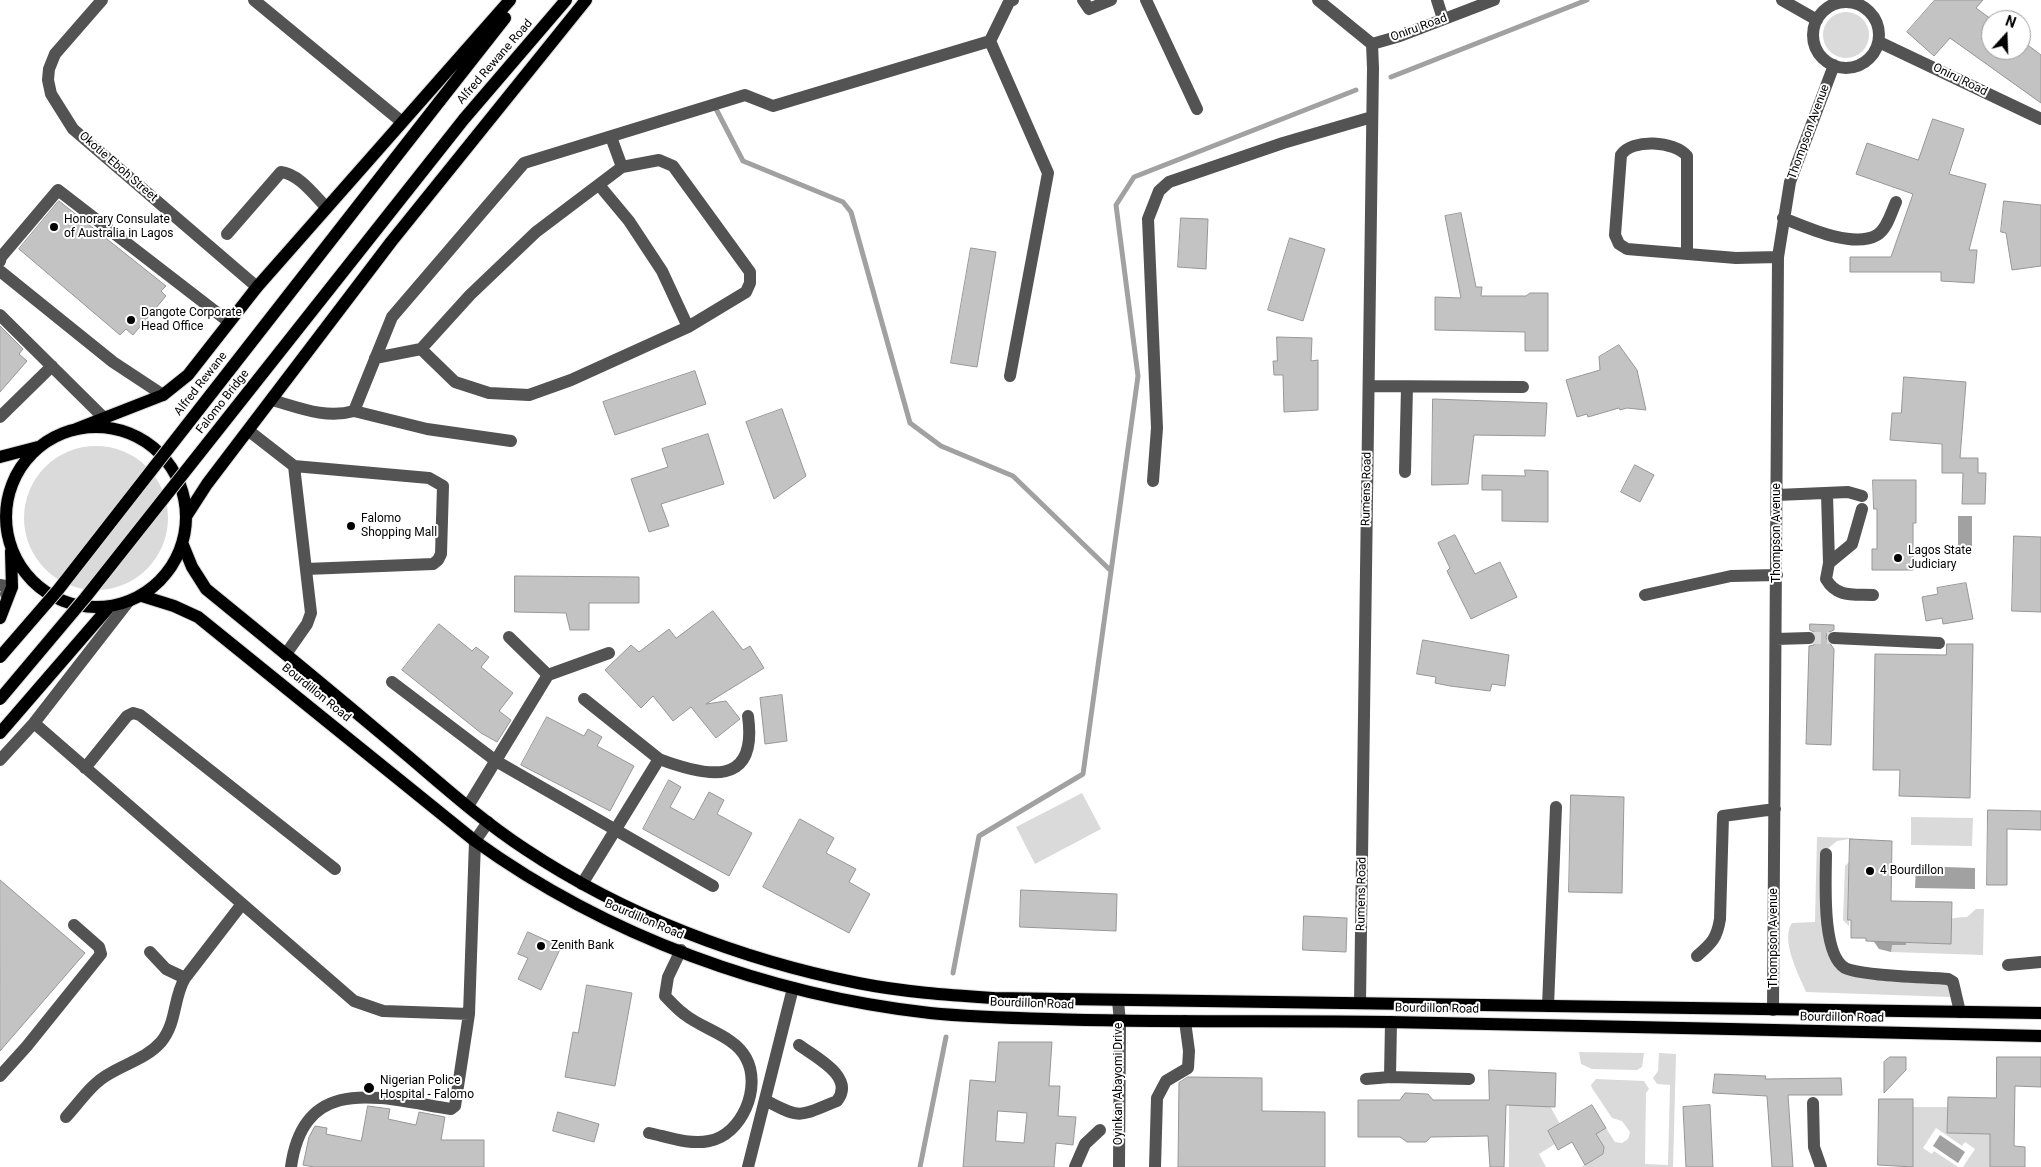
<!DOCTYPE html>
<style>
body{margin:0}
#map{position:relative;width:2041px;height:1167px;overflow:hidden;background:#fff;font-family:Roboto,sans-serif}
canvas{display:block}
.north{position:absolute;left:1981px;top:10px;width:50px;height:50px;box-sizing:border-box;background:#fff;border:1px solid #999;border-radius:50%;rotate:20deg;font-size:14px;font-weight:700;line-height:20px;text-align:center;color:#000}
.north::after{content:'';display:block;margin:auto;width:18px;height:22px;background:#000;clip-path:polygon(50% 0,100% 100%,50% 72%,0 100%)}
</style>
<div id="map">
<canvas width="2041" height="1167"></canvas>
<div class="north">N</div>
</div>
<script>
const ctx = document.querySelector('canvas').getContext('2d');
ctx.lineJoin = 'round';
function paint(path, color) {
  ctx.fillStyle = color;
  ctx.fill(path, 'evenodd');
}
function trace(path, color, width, dash) {
  ctx.strokeStyle = color;
  ctx.lineWidth = width;
  ctx.lineCap = dash ? 'butt' : 'round';
  ctx.setLineDash(dash || []);
  ctx.stroke(path);
}
function label(font, color, halo, rows, align = 'center') {
  ctx.font = font + ' Roboto,sans-serif';
  ctx.lineWidth = 4;
  ctx.setLineDash([]);
  ctx.textBaseline = 'middle';
  ctx.strokeStyle = halo;
  ctx.fillStyle = color;
  for (const [text, x, y, turn = 0] of rows) {
    ctx.save();
    ctx.translate(x, y);
    ctx.rotate((+turn || 0) * Math.PI / 180);
    ctx.textAlign = isNaN(turn) ? turn : align;
    if (halo) ctx.strokeText(text, 0, 0);
    ctx.fillText(text, 0, 0);
    ctx.restore();
  }
}
paint(new Path2D(`
 M1823 35a23 23 0 1 1 46 0a23 23 0 1 1-46 0Z
 M24 518a72 72 0 1 1 144 0a72 72 0 1 1-144 0Z
 M1082,793L1101,829L1035,864L1016,827Z
 M1911,817L1973,818L1972,846L1911,845Z
 M1817,837L1855,838L1837,841L1826,850L1833,963L1951,982V997L1806,992C1799,975 1780,940 1792,923L1815,922Z
 M1851,860L1849,919V926L1843,920L1845,866Z
 M1976,909H1984L1983,955L1891,952V945C1916,932 1939,917 1967,917Z
 M1579,1052L1644,1053L1642,1067L1637,1070L1592,1069L1581,1064Z
 M1659,1053L1676,1054L1673,1167H1581L1603,1154L1604,1147L1596,1134L1606,1128L1615,1142L1622,1143L1628,1139L1630,1132L1622,1121L1612,1118L1592,1088L1591,1085L1596,1079L1644,1081L1649,1089L1646,1093L1645,1164L1668,1165L1670,1085L1657,1084L1653,1078L1658,1071Z
 M1509,1105L1550,1106L1560,1124L1548,1131L1555,1144L1539,1154L1546,1167H1509Z
 M1913,1107H1947V1133L1990,1134V1167H1963L1975,1149L1965,1142L1962,1146L1936,1128L1923,1148L1932,1154L1934,1151L1958,1167H1913Z`), '#dadada');
paint(new Path2D(`
 M1958,516H1972V547L1965,550L1958,547Z
 M1916,866L1975,868V889L1915,888Z
 M1906,937V945H1892L1891,952L1879,949L1872,939Z
 M1940,1135L1965,1152L1958,1163L1933,1146Z`), '#a1a1a1');
trace(new Path2D(`
 M1391,77L1587,0
 M714,105L743,161L843,202L851,212L910,423L941,446L1013,476L1110,570
 M953,973L979,836L1083,774L1138,376L1116,205L1134,177L1356,90
 M920,1167L946,1037`), '#a1a1a1', 5);
const building = new Path2D(`
 M1935,0H1983L1976,8L1991,19V50H2021V40L2041,55V103L1950,38L1934,56L1907,32Z
 M1933,119L1964,129L1949,174L1986,184L1969,250H1977L1974,283L1941,281V272H1850V257H1891L1913,194L1856,174L1867,143L1918,160Z
 M59,201L166,286L161,291L166,296L133,335L126,329L120,335L19,249Z
 M2004,201L2041,205V266L2012,270L2006,233L2001,232Z
 M1461,213L1476,287H1482L1481,296H1526L1530,293H1548V351H1525V332L1435,330V297L1461,298L1445,216Z
 M1181,218L1208,219L1206,269L1178,267Z
 M1290,238L1325,249L1303,321L1268,310Z
 M971,248L996,252L977,367L951,363Z
 M0,326L23,349L19,354L27,361L0,392Z
 M1277,337L1312,338L1311,361L1318,360V410L1284,412L1283,375H1274L1273,361H1277Z
 M1619,345L1637,370L1646,410L1627,408L1620,410L1619,408L1588,417L1587,414L1577,417L1566,380L1600,370L1599,357Z
 M695,371L706,404L615,435L603,402Z
 M1904,377L1966,382L1960,458H1978V473H1986L1985,504H1962L1963,473H1942V444L1890,440L1892,413H1901Z
 M1433,399L1547,403L1545,436L1474,435L1468,484L1432,485Z
 M782,409L806,476L774,499L746,422Z
 M708,434L724,484L661,504L669,526L649,532L631,479L668,467L662,449Z
 M1635,465L1654,475L1640,502L1621,492Z
 M1525,470L1548,471V522L1502,521V490H1482V475L1525,476Z
 M1873,480H1916V523H1913V570H1872V549H1877V509H1874Z
 M1455,535L1475,574L1500,562L1517,597L1471,619L1447,571L1450,568L1438,543Z
 M2014,536L2041,537V612L2012,611Z
 M515,576L639,577V603H589V630H570L566,613L515,612Z
 M1966,583L1973,619L1943,624L1942,618L1926,621L1922,597L1938,594L1937,588Z
 M713,611L743,650L750,646L764,668L706,704L726,701L740,719L716,738L691,707L673,721L653,696L641,708L605,670L631,645L639,652L669,629L676,638Z
 M439,624L472,651L476,647L489,657L481,667L513,693L499,711L511,720L497,742L481,733L402,670Z
 M1810,624L1834,625V630L1827,633L1826,638L1834,649L1831,745L1806,744L1809,646L1814,645L1817,638L1816,633L1810,630Z
 M1423,640L1509,655L1505,686L1492,684L1490,691L1450,686L1435,683L1436,677L1417,674Z
 M1947,644H1973L1970,798L1899,796L1900,770H1873L1875,654L1946,655Z
 M782,695L787,741L765,744L760,698Z
 M547,717L584,736L588,729L602,737L597,746L634,766L610,811L521,765Z
 M669,780L681,787L670,807L694,820L709,792L724,800L717,814L752,833L729,876L643,829Z
 M1571,795L1624,797L1622,893L1569,892Z
 M1988,810L2041,811V830L2007,829V885H1987Z
 M800,819L834,838L826,853L856,869L849,882L870,894L849,933L763,887Z
 M1850,839L1892,841L1891,901L1952,902L1951,944L1866,941V938H1851V920H1848Z
 M0,880L85,953L0,1051Z
 M1021,890L1117,894L1116,931L1020,927Z
 M1304,916L1347,918L1346,952L1303,950Z
 M528,932L561,947L541,990L518,979L528,958L518,954Z
 M587,985L632,993L615,1086L565,1077L573,1032L578,1033Z
 M999,1042H1052L1049,1086H1060L1058,1116L1076,1117L1073,1145L1056,1143L1054,1167H963L970,1080L995,1082ZM998,1111L1027,1113L1024,1143L996,1141Z
 M1890,1057H1906V1070L1884,1093V1062Z
 M1997,1057H2041V1087L2015,1086L2014,1146L2025,1147V1167H1990V1134L1947,1133L1948,1097L1996,1098Z
 M1489,1070L1556,1073L1555,1107L1506,1105L1504,1167H1490L1488,1136L1431,1137L1426,1142H1407L1400,1137H1358V1100H1400L1405,1093L1428,1094L1433,1100H1489Z
 M1715,1074L1766,1076L1765,1079L1841,1078L1842,1095H1788L1793,1167H1772L1767,1096L1713,1093Z
 M1188,1077L1262,1078V1111L1325,1112V1167H1178L1179,1083Z
 M1879,1099H1913V1167L1878,1165Z
 M1592,1105L1606,1128L1596,1134L1604,1147L1603,1154L1585,1165L1572,1142L1558,1150L1548,1131Z
 M1710,1105L1713,1167H1686L1683,1107Z
 M368,1106L390,1109L388,1119L416,1125L419,1112L445,1117L441,1140H484V1167H314L303,1165L309,1137L315,1126L327,1128L326,1134L361,1141Z
 M558,1112L599,1124L594,1142L553,1131Z`);
paint(building, '#c3c3c3');
trace(building, '#979797', 1);
trace(new Path2D(`
 M1809,638H1834`), '#d9d9d9', 12, [12, 6]);
const major = new Path2D(`
 M439,102L505,18
 M464,119L566,0
 M6 517a90 90 0 1 1 180 0a90 90 0 1 1-180 0Z
 M76,429L163,395L188,375L257,287L510,0
 M0,457L38,447
 M187,515L207,484L391,242L586,0
 M183,545L192,567L206,589C270,641 333,693 396,746C438,781 479,819 525,849C624,915 742,960 858,983C903,992 949,995 994,998L2041,1013
 M142,596L174,606L198,617L475,841C607,936 768,995 930,1013C970,1017 1010,1018 1050,1019C1163,1023 1276,1020 1389,1022C1606,1026 1824,1031 2041,1036
 M0,618L12,587L11,551
 M0,733L109,607`);
trace(major, '#dbdbdb', 14);
trace(new Path2D(`
 M102,0L55,54L49,69L48,80L51,94L73,129L257,287
 M254,0L402,122
 M1083,0L1089,9L1111,0
 M1146,0L1197,109
 M1318,0L1372,44L1373,68L1360,1003
 M1437,0L1443,19
 M1782,0L1817,20
 M1813 35a33 33 0 1 1 66 0a33 33 0 1 1-66 0Z
 M990,41L1048,173L1010,376
 M1879,42L2041,119
 M1372,44L1400,36L1494,0
 M611,137L622,167L659,160L673,166L750,272V283L746,292L688,327
 M1783,218C1806,227 1853,249 1877,235C1887,229 1891,213 1896,202
 M227,234L281,172C299,174 314,195 326,207
 M1687,254V156C1675,141 1632,138 1621,155L1615,235L1619,244L1627,249L1736,258L1778,257
 M0,261L1,257L58,190L229,322
 M0,271L113,362L163,395
 M0,315L105,419
 M421,349L455,382L489,393L529,395L571,380L688,327L662,271L629,221L599,185
 M375,358L421,349L470,295L536,232L622,167
 M1369,386L1523,387
 M272,400C300,408 326,419 354,411L392,317L524,163L745,95L773,106L990,41L1009,2L1013,0
 M354,411L427,429L511,441
 M0,417L52,366
 M249,431L294,466L429,478L443,486L441,554L438,560L433,564L306,569
 M1405,472L1407,387
 M1153,481L1157,428L1148,219L1159,191L1169,182L1283,143L1372,117
 M1827,494L1829,563
 M1777,495L1848,492L1862,496
 M1862,509L1852,544L1829,563L1826,579C1837,598 1853,594 1873,595
 M0,585L12,587L6,594
 M1645,595L1731,576L1777,575
 M509,637L548,675
 M1834,638L1939,643
 M1776,639L1809,638
 M286,654L307,624L311,613L294,466
 M392,682L496,761L713,886
 M584,699L659,759
 M34,723L354,1001L383,1011L469,1014
 M0,760L34,723L128,602
 M85,768L127,716L133,713L140,715L335,869
 M468,806L548,675L609,653
 M1826,854C1826,879 1821,954 1845,968C1861,976 1927,977 1948,979L1953,982L1960,1012
 M582,884L659,759C707,777 758,788 748,716
 M150,952L166,969L185,978
 M1697,956C1712,943 1717,938 1720,919L1723,816L1775,809
 M2008,965L2041,962
 M1118,1001L1120,1022L1119,1167
 M1548,1006L1556,807
 M1773,1010L1778,257L1790,182L1834,65
 M0,1076L27,1046L101,954L99,947L74,925
 M1390,1077L1391,1022
 M1366,1079L1390,1077L1469,1079
 M765,1100C802,1120 799,1116 837,1101C856,1077 815,1057 799,1045
 M1813,1103L1814,1147L1821,1167
 M66,1117C79,1103 92,1083 109,1074C127,1063 147,1058 161,1042C177,1023 173,998 185,978L242,904
 M649,1133C668,1137 689,1145 709,1141C742,1135 762,1087 746,1058C735,1036 702,1029 684,1014C677,1009 671,1002 665,996L668,977L681,950
 M291,1167C304,1071 384,1099 451,1109L455,1106L469,1014L475,841L488,822
 M748,1167L793,988
 M1075,1167L1085,1144L1100,1130
 M1155,1167L1157,1098L1166,1081L1188,1068L1189,1051L1185,1021`), '#535353', 12);
trace(major, '#000', 12);
const majorBridge = new Path2D(`
 M0,657L58,590L439,102
 M0,699L85,598L464,119`);
trace(majorBridge, '#dbdbdb', 14, []);
trace(majorBridge, '#000', 12);
for (const [x, y, r, color] of [
 [54,227,5,"#000"],
 [131,320,5,"#000"],
 [351,526,5,"#000"],
 [1898,558,5,"#000"],
 [1870,871,5,"#000"],
 [541,946,5,"#000"],
 [369,1088,6,"#000"]
]) {
  const dot = new Path2D();
  dot.arc(x, y, r, 0, 2 * Math.PI);
  ctx.fillStyle = color;
  ctx.fill(dot);
  trace(dot, '#fff', 2);
}
label('12px', '#000', '#fff', [
 ["Oniru Road",1419,28,-20],
 ["Alfred Rewane Road",495,62,-49],
 ["Oniru Road",1960,80,26],
 ["Thompson Avenue",1809,132,-70],
 ["Okotie Eboh Street",118,167,41],
 ["Alfred Rewane",201,384,-52],
 ["Falomo Bridge",223,402,-52],
 ["Rumens Road",1367,489,-89],
 ["Thompson Avenue",1777,533,-90],
 ["Bourdillon Road",316,693,39],
 ["Rumens Road",1362,894,-89],
 ["Bourdillon Road",644,920,23],
 ["Thompson Avenue",1774,938,-90],
 ["Bourdillon Road",1032,1004,2],
 ["Bourdillon Road",1437,1009,1],
 ["Bourdillon Road",1842,1018,1],
 ["Oyinkan Abayomi Drive",1119,1084,-90]
]);
label('12px', '#000', '#fff', [
 ["Honorary Consulate",64,220],
 ["of Australia in Lagos",64,234],
 ["Dangote Corporate",141,313],
 ["Head Office",141,327],
 ["Falomo",361,519],
 ["Shopping Mall",361,533],
 ["Lagos State",1908,551],
 ["Judiciary",1908,565],
 ["4 Bourdillon",1880,871],
 ["Zenith Bank",551,946],
 ["Nigerian Police",380,1081],
 ["Hospital - Falomo",380,1095]
], 'left');
</script>
